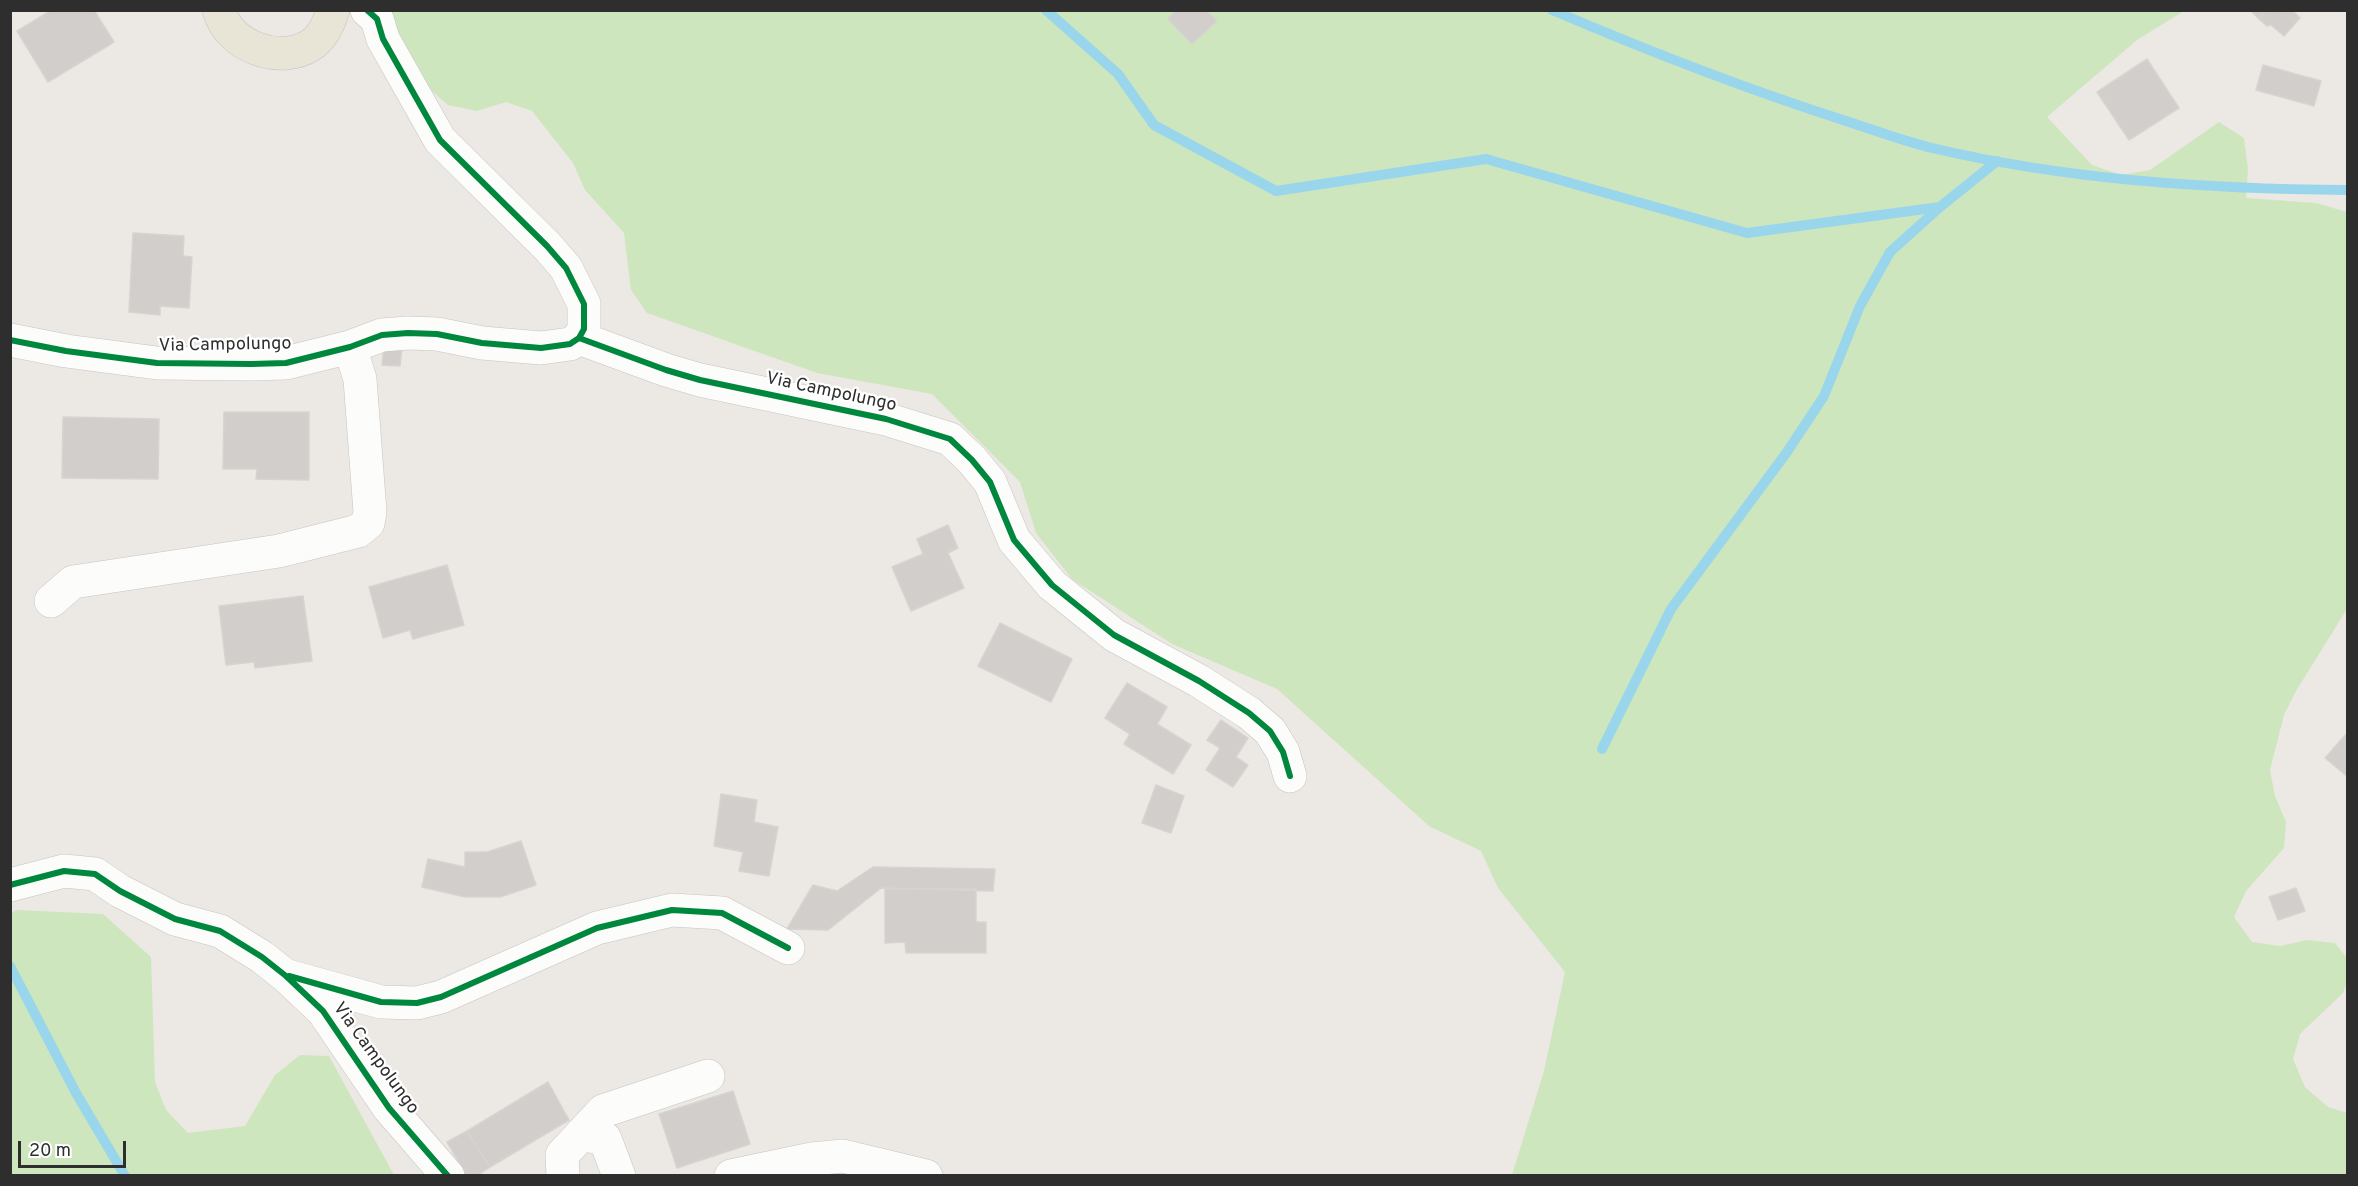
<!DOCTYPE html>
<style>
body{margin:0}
#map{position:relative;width:2358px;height:1186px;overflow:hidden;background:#ece8e4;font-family:Overpass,sans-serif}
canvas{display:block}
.frame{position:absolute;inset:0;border:12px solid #2e2e2e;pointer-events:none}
.scale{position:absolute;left:18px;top:1141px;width:108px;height:27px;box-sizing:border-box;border:3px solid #2e2e2e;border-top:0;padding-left:8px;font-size:18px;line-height:21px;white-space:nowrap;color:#2e2e2e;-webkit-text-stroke:4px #fff;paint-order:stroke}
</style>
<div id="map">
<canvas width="2358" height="1186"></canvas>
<div class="frame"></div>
<div class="scale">20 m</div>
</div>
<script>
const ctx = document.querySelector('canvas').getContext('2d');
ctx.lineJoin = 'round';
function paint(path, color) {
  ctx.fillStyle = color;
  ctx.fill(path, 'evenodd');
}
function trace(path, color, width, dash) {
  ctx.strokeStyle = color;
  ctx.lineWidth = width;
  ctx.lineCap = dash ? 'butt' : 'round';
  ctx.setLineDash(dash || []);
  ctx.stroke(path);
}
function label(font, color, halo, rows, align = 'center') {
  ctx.font = font + ' Overpass,sans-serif';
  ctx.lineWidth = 4.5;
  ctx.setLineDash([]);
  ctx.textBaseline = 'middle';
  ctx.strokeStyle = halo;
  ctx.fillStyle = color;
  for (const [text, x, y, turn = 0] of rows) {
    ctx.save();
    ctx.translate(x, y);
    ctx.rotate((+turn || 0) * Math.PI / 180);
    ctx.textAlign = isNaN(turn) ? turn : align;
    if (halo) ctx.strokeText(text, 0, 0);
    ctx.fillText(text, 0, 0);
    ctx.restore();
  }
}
paint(new Path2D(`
 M384,11H2184L2137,40L2047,117L2092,165L2121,175L2150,170L2219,122L2244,138L2248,169L2246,198L2316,203L2347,212V609L2296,691L2284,715L2270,770L2275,796L2286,822L2284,848L2246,891L2234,917L2252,942L2280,946L2307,940L2335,943L2347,958V982L2343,993L2300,1034L2293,1059L2305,1087L2328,1107L2347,1113V1175H1512L1544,1071L1565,972L1498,888L1481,851L1429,826L1277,689L1172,644L1072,579L1036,533L1020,482L932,394L817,373L647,313L631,290L624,233L585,190L573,163L532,111L506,102L477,111L448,105L425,85Z
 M17,910L103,914L151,957L155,1082L166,1110L188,1133L245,1126L275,1075L300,1055L329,1056L394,1175H11L10,913Z`), '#cee6be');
trace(new Path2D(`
 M1046,10L1118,74L1154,125L1276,191L1486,159L1747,233L1940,207
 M1552,10C1648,51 1746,89 1846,121C1874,130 1903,141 1932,148C2068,180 2209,189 2348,190
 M1602,749L1671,609L1787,452L1824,396L1860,306L1890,252L1940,207L1997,161
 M10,966L76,1093L125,1176`), '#99d6ec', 10);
const building = new Path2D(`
 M52,10H94L114,42L48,82L17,31Z
 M1176,10H1206L1217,21L1192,44L1168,19Z
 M2250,10H2267L2259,19Z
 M2267,10H2280L2283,13L2285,10H2292L2300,18L2284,36L2271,25L2267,26L2259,19Z
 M2147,59L2179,108L2129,140L2097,92Z
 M2263,65L2321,81L2314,106L2256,90Z
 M133,233L184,236L183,256L192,257L189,308L160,306V315L129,312Z
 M384,346L402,347L400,366L382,365Z
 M224,412H309V480L256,479L257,469H223Z
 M63,417L159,419L158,479L62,478Z
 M948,525L958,548L948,553L964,588L911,611L892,567L923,554L917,539Z
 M447,565L464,625L413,639L410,630L383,638L369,587Z
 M303,596L312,661L255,668L254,662L226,665L219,606Z
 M1000,623L1072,659L1051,702L978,666Z
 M1127,683L1167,707L1157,724L1191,745L1173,774L1124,744L1130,734L1105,718Z
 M1221,720L1248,738L1236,757L1248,765L1233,787L1206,770L1220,748L1207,740Z
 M2348,732V777L2325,758Z
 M1156,785L1184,796L1171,833L1142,823Z
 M721,794L757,800L754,822L778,827L769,876L739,871L743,852L714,846Z
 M521,841L536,885L500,897H465L422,887L428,859L465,867V852H487Z
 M873,867L995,869L993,891L881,888L828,930L787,929L813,885L837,891Z
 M2296,888L2305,911L2278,920L2269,897Z
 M885,889H976V922H986V953H906L905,942L885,943Z
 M548,1082L569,1120L490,1167L467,1131Z
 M733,1091L750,1144L677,1168L659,1114Z
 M467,1131L490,1167L477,1176H467L447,1142Z`);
paint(building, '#d1cecb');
trace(building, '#d7d4d0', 1.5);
const minor = new Path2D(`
 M579,338L666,370L700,380L886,419L950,439L972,460L990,482L1014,540L1052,585L1114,635L1199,681L1249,713L1270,731L1283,752L1290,776
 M10,340L66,351L157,363L251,364L286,363L350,347L382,335L408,333L437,334L482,343L541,348L570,344L579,338L584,329V304L566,268L547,246L440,140L383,39L377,19L367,10
 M51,601L73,582L279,551L358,531L368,523L370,512L360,379L350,347
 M10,885L64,871L95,874L120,891L175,919L220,931L262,957L286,976L323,1011L389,1108L448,1176
 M288,976L381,1002L417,1003L441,997L597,928L672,910L722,913L788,948
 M581,1134L605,1139L619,1176
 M563,1176L562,1155L603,1111L708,1076
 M731,1176L812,1159L843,1156L926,1176`);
const major = new Path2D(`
 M219,10C229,47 280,65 311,45C322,38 329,23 333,10`);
trace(minor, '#c5c4c5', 34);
trace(major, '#c6c5c4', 34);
trace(minor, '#fcfcfb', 33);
trace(major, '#e8e4d6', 33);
trace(new Path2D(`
 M579,338L666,370L700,380L886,419L950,439L972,460L990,482L1014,540L1052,585L1114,635L1199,681L1249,713L1270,731L1283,752L1290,776
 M10,340L66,351L157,363L251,364L286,363L350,347L382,335L408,333L437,334L482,343L541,348L570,344L579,338L584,329V304L566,268L547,246L440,140L383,39L377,19L367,10
 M10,885L64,871L95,874L120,891L175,919L220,931L262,957L286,976L323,1011L389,1108L448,1176
 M289,976L381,1002L417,1003L441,997L597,928L672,910L722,913L788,948`), '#00873e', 6);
label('18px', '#2e2e2e', '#fff', [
 ["Via Campolungo",225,346,-1],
 ["Via Campolungo",831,393,12],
 ["Via Campolungo",375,1059,54]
]);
</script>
